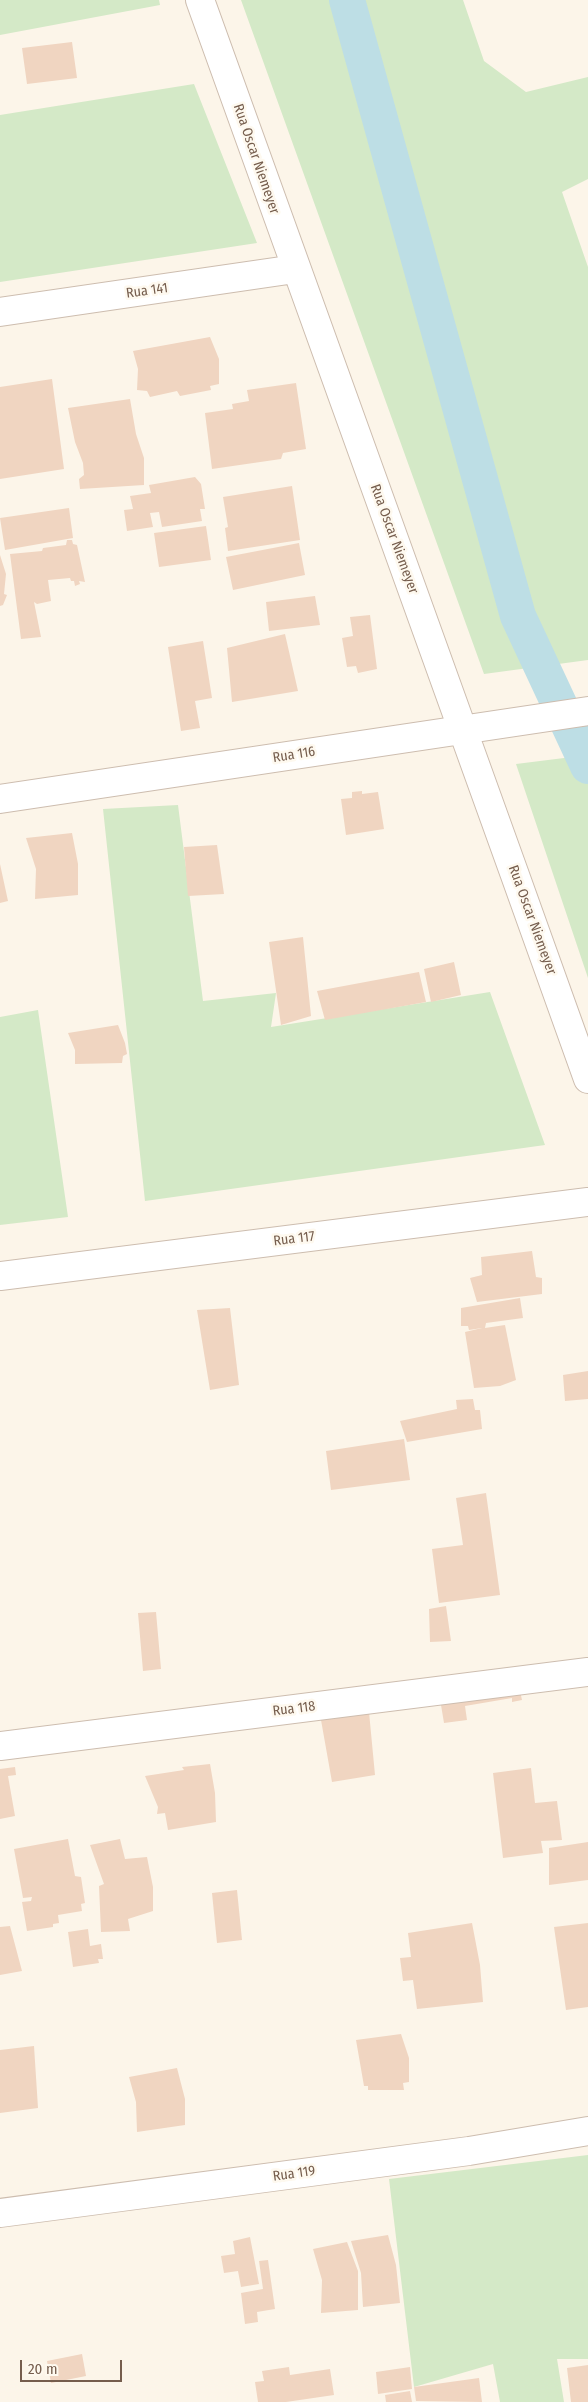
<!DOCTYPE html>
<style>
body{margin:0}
#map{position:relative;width:588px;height:2402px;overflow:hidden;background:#fcf5e9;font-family:"Fira Sans Condensed",sans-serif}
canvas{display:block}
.scale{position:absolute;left:20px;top:2360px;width:102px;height:22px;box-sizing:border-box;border:2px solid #755d4d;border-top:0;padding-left:6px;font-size:15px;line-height:18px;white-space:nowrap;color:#755d4d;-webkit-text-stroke:4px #fef9ef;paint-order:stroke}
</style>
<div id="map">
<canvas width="588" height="2402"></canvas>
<div class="scale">20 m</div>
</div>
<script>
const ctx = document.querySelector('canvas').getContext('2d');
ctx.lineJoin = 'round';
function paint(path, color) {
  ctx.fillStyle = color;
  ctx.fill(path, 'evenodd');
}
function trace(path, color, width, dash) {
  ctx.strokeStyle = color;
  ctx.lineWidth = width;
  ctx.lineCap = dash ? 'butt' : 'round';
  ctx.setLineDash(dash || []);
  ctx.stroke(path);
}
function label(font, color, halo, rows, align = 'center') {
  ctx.font = font + ' "Fira Sans Condensed",sans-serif';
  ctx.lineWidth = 5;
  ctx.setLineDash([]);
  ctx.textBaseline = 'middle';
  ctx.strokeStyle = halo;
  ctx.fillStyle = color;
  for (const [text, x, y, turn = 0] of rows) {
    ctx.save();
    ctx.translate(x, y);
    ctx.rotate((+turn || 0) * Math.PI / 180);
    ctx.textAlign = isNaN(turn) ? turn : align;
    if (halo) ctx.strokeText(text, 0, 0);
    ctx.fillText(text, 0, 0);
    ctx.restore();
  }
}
paint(new Path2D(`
 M0,0H159L160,5L0,35Z
 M241,0H463L484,61L526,92L588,77V179L562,192L588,267V660L484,674Z
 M194,84L257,243L0,282V115Z
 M588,755V978L516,764Z
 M178,805L203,1001L276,993L271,1027L490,992L545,1145L145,1201L103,809Z
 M38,1010L68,1217L0,1225V1017Z
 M588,2155V2359H557L564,2402H500L493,2364L414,2387L389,2179Z`), '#d4e9c7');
trace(new Path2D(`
 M347,0L518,616L588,766`), '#bddee5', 36);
paint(new Path2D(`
 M72,42L77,78L27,84L22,48Z
 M210,337L219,359V384L210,386L211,390L180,396L177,391L150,397L147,391L137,390L138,369L133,351Z
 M52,379L64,469L0,479V387Z
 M296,383L306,449L283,453L281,459L212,469L205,413L233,409L232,404L249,401L247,390Z
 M130,399L136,434L144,458V485L80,489L79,479L84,475L83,463L75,442L68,408Z
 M195,477L201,484L205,509H200L202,521L162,527L159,512L150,513L153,527L127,531L124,510L133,509L130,496L151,493L149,485Z
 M292,486L300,540L228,551L225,528L228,527L223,497Z
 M69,508L73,538L5,550L0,518Z
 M206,526L211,560L159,567L154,533Z
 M67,540H72L73,544L77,545L85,582L79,581L80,584L75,586L74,581H71L70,578L48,580L51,601L37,604L34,602L41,637L21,639L10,554L42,551L43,548L66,545Z
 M299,543L305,575L233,590L226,557Z
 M0,555L6,574L4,594L7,595L3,605L0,606Z
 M315,596L320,625L269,631L266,602Z
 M370,615L377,669L358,673L356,666L347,667L342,638L353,636L350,617Z
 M285,634L298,691L232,702L227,648Z
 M203,641L212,698L195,701L200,728L181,731L168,647Z
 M362,791V794L378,792L384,829L346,835L341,799L352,798V792Z
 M72,833L78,864V895L35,899L36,869L26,838Z
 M217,845L224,894L188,896L184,847Z
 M0,864L8,901L0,903Z
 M303,937L311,1016L281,1025L269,942Z
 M454,962L461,995L431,1002L424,969Z
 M419,972L426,1002L325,1020L317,991Z
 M118,1025L125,1043L127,1054L123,1056L122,1063L75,1064V1050L68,1033Z
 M532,1251L536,1277L542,1278V1294L477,1302L470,1278L482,1275L481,1257Z
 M520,1298L523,1318L486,1323L485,1328L505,1325L516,1380L500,1386L474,1388L465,1332L482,1328L469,1330L468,1326H461V1308Z
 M230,1308L239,1385L210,1390L197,1310Z
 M588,1371V1399L565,1401L563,1375Z
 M473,1399L475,1410H480L482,1429L407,1442L400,1421L457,1409L456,1400Z
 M404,1439L410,1480L331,1490L326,1451Z
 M486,1493L500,1595L439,1603L432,1549L463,1545L456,1498Z
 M446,1606L451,1641L430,1642L429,1609Z
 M156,1612L161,1669L143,1671L138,1613Z
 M520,1691L522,1700L512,1702V1698L465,1706L467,1720L444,1723L441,1705Z
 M369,1712L375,1775L332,1782L321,1720Z
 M210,1764L215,1793L216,1822L168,1830L165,1813L157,1814L158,1807L145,1776L184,1770L182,1767Z
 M15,1767L16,1775L8,1776L15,1816L0,1819V1769Z
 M531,1768L535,1803L557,1801L562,1840L541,1841L543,1853L503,1858L493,1773Z
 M68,1839L75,1876L81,1877L85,1903L81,1904L82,1911L58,1915L59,1923L53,1924V1927L27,1931L22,1902L31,1901L32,1897L23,1898L14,1849Z
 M120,1839L125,1859L147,1857L153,1887V1911L128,1919L130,1931L101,1932L99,1886L104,1884L90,1845Z
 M588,1842V1880L549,1885V1848Z
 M237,1890L242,1940L217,1943L212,1893Z
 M472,1923L480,1965L483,2002L417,2009L413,1980L403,1981L400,1958L411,1957L408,1933Z
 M588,1923V2007L566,2010L554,1927Z
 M10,1926L22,1971L0,1975V1927Z
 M88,1929L90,1946L101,1944L103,1959H98L99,1963L73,1967L68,1932Z
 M401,2034L409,2058V2082L403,2083L404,2090H368V2086H364L356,2040Z
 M34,2046L38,2108L0,2113V2050Z
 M177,2068L185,2099V2125L137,2132L136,2102L129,2077Z
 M388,2235L396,2265L400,2303L363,2307L361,2273L351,2241Z
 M250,2237L259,2284L241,2287L238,2271L224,2273L221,2256L235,2254L233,2241Z
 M347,2242L358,2271V2310L321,2313L322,2280L313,2249Z
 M268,2260L275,2309L257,2312L258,2322L245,2324L241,2293L263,2289L259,2261Z
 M82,2354L86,2376L51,2383L47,2361Z
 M588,2365V2402H571L567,2368Z
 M289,2367L290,2375L330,2369L334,2395L286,2402H258L255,2382L264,2381L262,2371Z
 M410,2367L412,2389L378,2394L376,2372Z
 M479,2378L482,2402L416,2401L414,2387Z
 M410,2391L412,2402H386L385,2395Z`), '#f0d5c1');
const minor = new Path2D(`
 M200,0C327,361 460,719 588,1079
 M0,312L295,269
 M0,799L588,711
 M0,1276L588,1202
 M0,1746L588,1672
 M0,2213L469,2151L588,2131`);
trace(minor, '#cdbdaf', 30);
trace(minor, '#fff', 28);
label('14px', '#755d4d', '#fef9ef', [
 ["Rua Oscar Niemeyer",256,159,71],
 ["Rua 141",147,291,-8],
 ["Rua Oscar Niemeyer",394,539,70],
 ["Rua 116",294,755,-9],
 ["Rua Oscar Niemeyer",532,920,70],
 ["Rua 117",294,1239,-7],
 ["Rua 118",294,1709,-7],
 ["Rua 119",294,2174,-8]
]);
</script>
